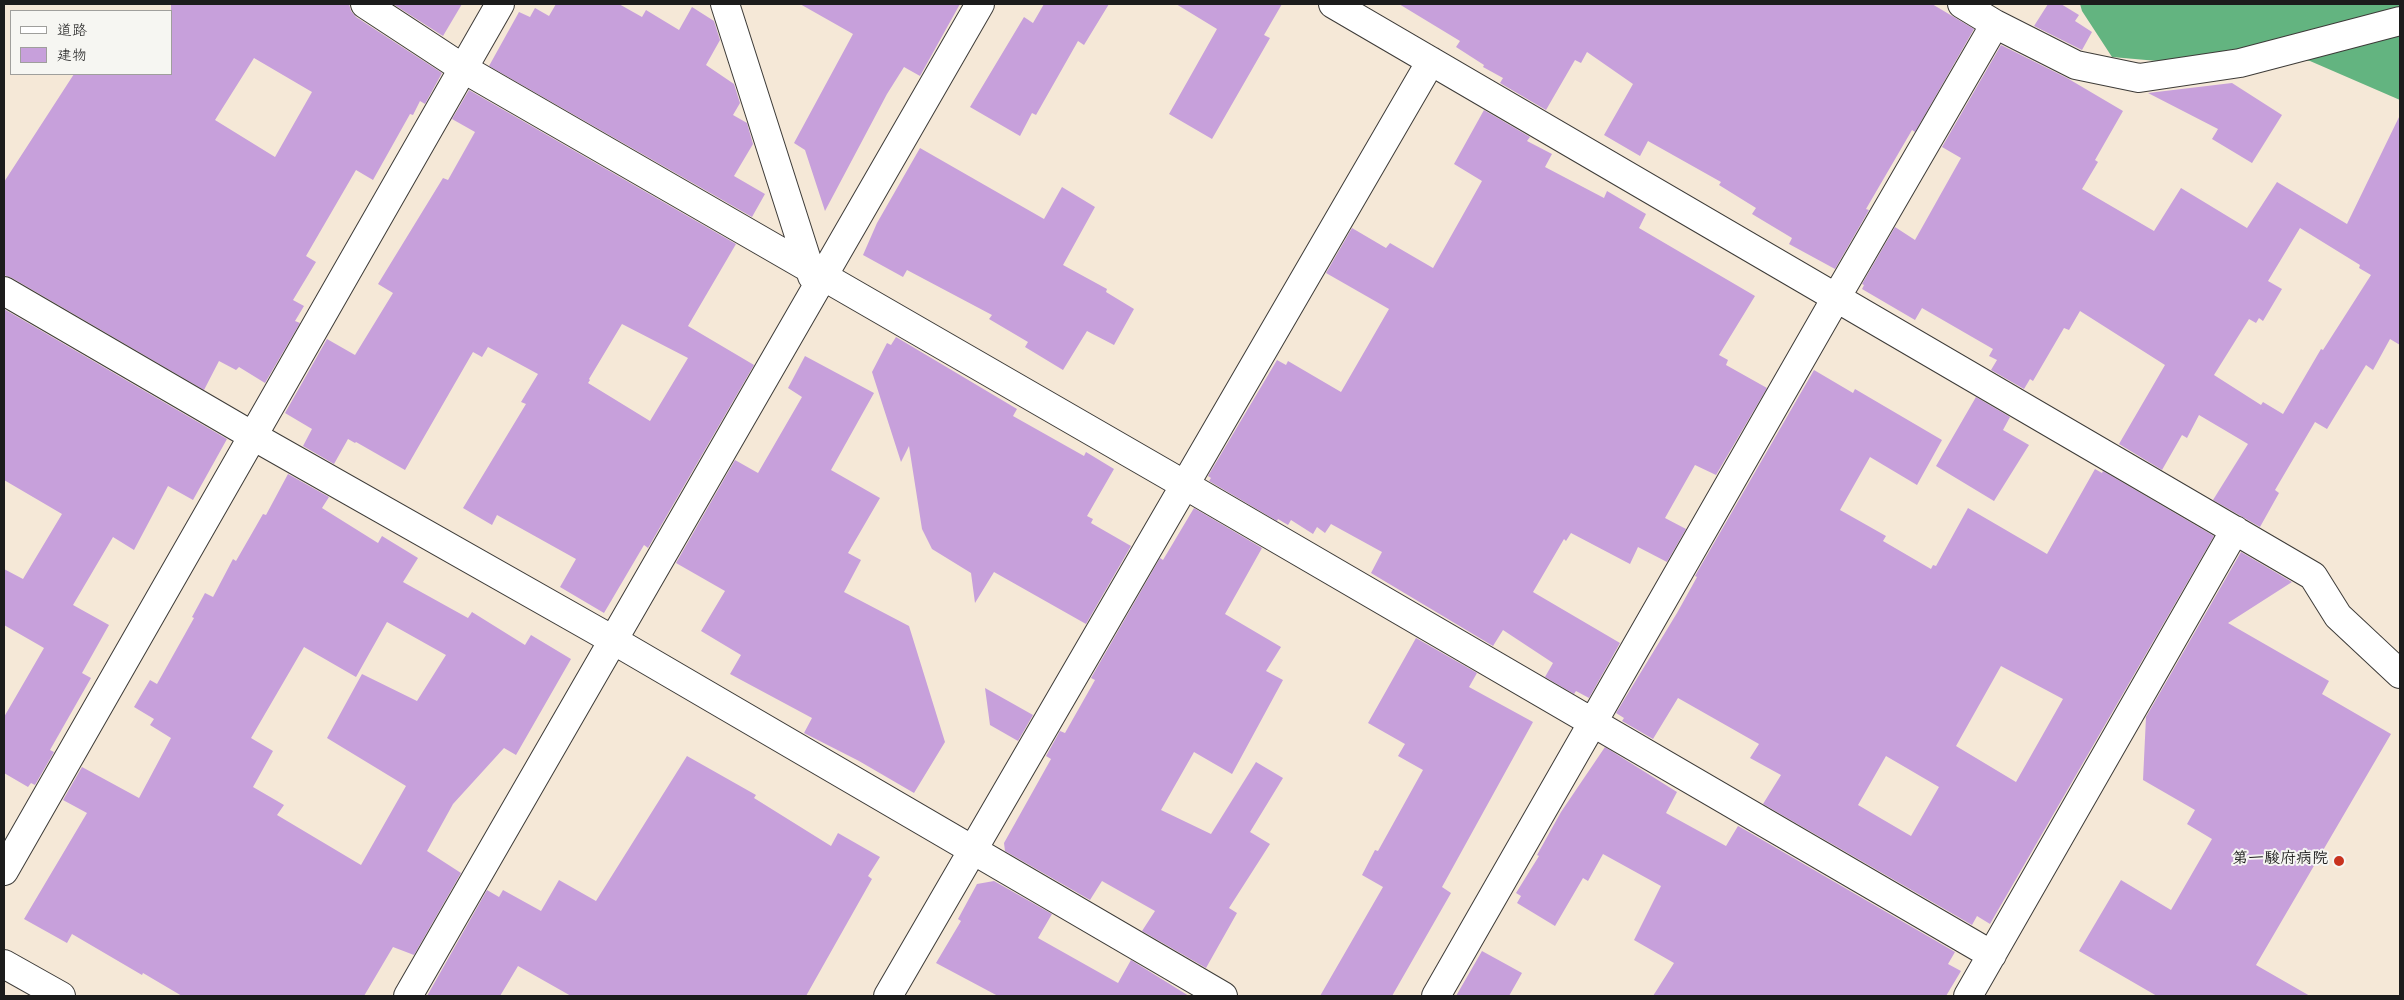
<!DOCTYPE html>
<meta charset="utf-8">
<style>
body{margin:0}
#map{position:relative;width:2404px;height:1000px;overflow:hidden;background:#f5e8d7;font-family:"Gochi Hand","Klee One",sans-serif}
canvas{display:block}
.frame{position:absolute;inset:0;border:5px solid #1c1c1c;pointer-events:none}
.legend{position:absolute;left:10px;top:10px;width:162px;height:65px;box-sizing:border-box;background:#f6f6f2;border:1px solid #9f9f9c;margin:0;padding:6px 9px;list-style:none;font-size:15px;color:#1c1c1c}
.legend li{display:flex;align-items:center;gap:10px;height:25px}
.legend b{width:25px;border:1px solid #9f9f9c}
</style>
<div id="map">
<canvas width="2404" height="1000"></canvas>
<div class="frame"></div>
<ul class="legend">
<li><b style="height:6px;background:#fff"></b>道路</li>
<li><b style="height:14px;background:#c7a0db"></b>建物</li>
</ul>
</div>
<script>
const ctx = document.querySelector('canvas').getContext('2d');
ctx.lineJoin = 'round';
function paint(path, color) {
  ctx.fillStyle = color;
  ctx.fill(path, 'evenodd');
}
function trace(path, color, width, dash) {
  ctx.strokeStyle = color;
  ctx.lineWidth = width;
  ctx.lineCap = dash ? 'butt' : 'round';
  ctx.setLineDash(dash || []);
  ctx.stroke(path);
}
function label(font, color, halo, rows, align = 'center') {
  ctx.font = font + ' "Gochi Hand","Klee One",sans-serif';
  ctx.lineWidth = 4;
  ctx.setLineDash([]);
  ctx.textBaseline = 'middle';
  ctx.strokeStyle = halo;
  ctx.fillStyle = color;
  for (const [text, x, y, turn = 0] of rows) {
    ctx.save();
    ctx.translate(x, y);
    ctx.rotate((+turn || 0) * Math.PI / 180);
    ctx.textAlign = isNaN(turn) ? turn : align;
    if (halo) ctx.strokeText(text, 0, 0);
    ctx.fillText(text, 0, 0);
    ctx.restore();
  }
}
paint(new Path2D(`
 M2080,4H2400V100L2310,61L2239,51L2169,62L2112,57L2082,11Z`), '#63b480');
paint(new Path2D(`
 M171,4H349L351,11L356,17L442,73L425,104L420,101L413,115L410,114L373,180L356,170L306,256L316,262L293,300L304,306L295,321L300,323L265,383L239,367L236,370L219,361L204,390L12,278L4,275V182L74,74H171ZM254,58L312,92L275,157L215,120Z
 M393,4H462L443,36Z
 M556,4H619L642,17L646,10L679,30L692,7L714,21L720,40L706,65L734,84L740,103L733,115L747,123L753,144L734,176L765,194L752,217L489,66L519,12L530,17L535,8L549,16Z
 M800,4H960L920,76L904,67L887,94L825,211L805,150L794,143L853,34Z
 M1044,4H1109L1084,45L1078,41L1036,115L1032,113L1020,136L970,107L1024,17L1033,23Z
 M1176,4H1282L1264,35L1270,38L1212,139L1169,114L1217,29Z
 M1399,4H1932L1974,29L1915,132L1912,130L1866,209L1869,210L1835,269L1789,244L1792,238L1752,214L1756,208L1719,185L1721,182L1648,141L1640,156L1604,135L1633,84L1587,52L1581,63L1575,60L1546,110L1500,83L1503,78L1483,67L1484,65L1456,47L1460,41Z
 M2048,4H2061L2079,15L2075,21L2092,32L2082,50L2034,26Z
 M2001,45L2067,78L2123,111L2095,160L2098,162L2082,189L2154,231L2181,188L2247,228L2277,182L2347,224L2400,115V345L2390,339L2373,370L2366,365L2327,429L2315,422L2275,490L2279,493L2260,527L2213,500L2248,444L2199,415L2187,438L2182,435L2162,470L2119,444L2165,365L2080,311L2069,330L2064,328L2033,381L2030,379L2024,389L1991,370L1997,360L1989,356L1993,349L1922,308L1915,320L1862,289L1864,285L1862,284L1895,227L1915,240L1961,158L1942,147ZM2300,228L2360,265L2359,268L2371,275L2323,350L2321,349L2283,414L2263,402L2261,405L2214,375L2249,319L2256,323L2259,318L2263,321L2282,289L2268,281Z
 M2232,83L2282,115L2252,163L2212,139L2218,129L2148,93Z
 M469,90L736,244L688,326L754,365L648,548L644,545L604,613L560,587L576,559L497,515L492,525L463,508L526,404L521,402L538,374L488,347L482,357L473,352L405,470L356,442L355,443L348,439L334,464L303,446L312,429L285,413L327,339L355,355L393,293L378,284L443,178L448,180L475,132L452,119ZM622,324L688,358L650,421L588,383L590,380L589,379Z
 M1484,110L1530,137L1527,141L1552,154L1545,167L1604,198L1607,191L1646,214L1639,228L1755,296L1719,355L1728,360L1726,365L1767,388L1716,475L1695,465L1665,518L1686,529L1667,562L1638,547L1630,564L1571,533L1566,541L1564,539L1533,592L1620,643L1589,698L1576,691L1574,694L1545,677L1553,663L1503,630L1493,646L1371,573L1382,552L1331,524L1325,533L1317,527L1313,534L1291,520L1288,525L1278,519L1277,521L1209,481L1211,478L1208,476L1277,360L1286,365L1288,361L1341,392L1389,309L1326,273L1352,228L1386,248L1390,243L1433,268L1482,181L1454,164Z
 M920,148L1044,219L1062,187L1095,207L1063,265L1107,289L1106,292L1134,309L1114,345L1087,331L1063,370L1025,347L1028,342L989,319L992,315L907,270L903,277L863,255L877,223Z
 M4,309L227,439L193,500L168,486L134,550L113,537L73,605L109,625L82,673L91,678L50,750L54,752L35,785L31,783L28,787L4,773V717L44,648L4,625V569L23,579L62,514L4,480Z
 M896,337L1017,409L1013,416L1084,456L1086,452L1114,469L1087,516L1093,519L1091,523L1131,546L1086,624L994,572L975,603L971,573L932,549L922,529L909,446L901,462L872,372L887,343L891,345Z
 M805,356L874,393L831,470L880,498L848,553L861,560L844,592L909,626L945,742L914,793L859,761L804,733L812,718L730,674L741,655L701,631L725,591L676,563L735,460L758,473L802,397L788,388Z
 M1814,370L1853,393L1855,389L1942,440L1917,485L1870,457L1840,510L1886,536L1883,541L1931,569L1933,565L1936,566L1968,508L2047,554L2095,469L2102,473L2103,471L2214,536L1990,924L1977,916L1972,925L1763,804L1781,775L1750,758L1759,744L1678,698L1653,739L1622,721L1624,718L1616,713L1677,613L1697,577L1695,576ZM2001,666L2063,699L2016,782L1956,746ZM1886,756L1939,787L1911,836L1858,805Z
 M1976,397L2010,417L2003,430L2029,445L1994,501L1936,466Z
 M288,474L329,497L322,508L378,543L382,536L418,558L403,582L468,618L472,612L525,645L531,635L571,659L516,755L504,748L453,804L427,851L461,873L414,955L393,947L364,996H182L143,973L142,975L72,934L67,943L24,919L87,813L63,800L82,767L139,798L171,738L150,725L154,719L134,707L150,680L157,684L194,618L192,617L205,593L213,597L233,559L236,561L263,514L266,515ZM387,622L446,655L417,701L362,674L327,738L406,786L361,865L277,815L284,805L253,787L273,751L251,738L304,647L356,677Z
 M1194,508L1262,548L1225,614L1281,647L1266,671L1283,680L1232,774L1194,752L1161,810L1211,834L1256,762L1283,778L1250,832L1270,844L1229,908L1237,913L1206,968L1142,931L1155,911L1102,881L1090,900L1005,851L1004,843L1051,759L1046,756L1060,731L1065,733L1095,680L1091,678L1160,558L1163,560Z
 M2241,552L2292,582L2228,623L2329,681L2322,694L2391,734L2256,965L2310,996H2157L2079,951L2121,880L2171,910L2212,839L2187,824L2195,810L2143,780L2146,717Z
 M1416,638L1477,673L1469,687L1533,722L1442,887L1451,893L1392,996H1320L1383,887L1362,875L1375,850L1378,851L1423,770L1398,756L1405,744L1368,723Z
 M985,688L1033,715L1018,741L990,725Z
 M1605,747L1677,792L1666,813L1726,846L1738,826L1747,831L1955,952L1948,964L1961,971L1946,996H1653L1674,963L1634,940L1661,886L1603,854L1588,881L1583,878L1555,926L1517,903L1521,896L1516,893L1539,856L1537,855L1561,812Z
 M687,756L756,795L754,798L831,846L838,833L880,857L868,876L872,879L806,996H571L518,966L500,996H427L487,890L499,897L503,890L541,911L559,880L596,901Z
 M994,881L1052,914L1038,938L1118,983L1131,960L1189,996H998L936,963L961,921L958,919L977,884Z
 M1482,951L1522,973L1509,996H1456Z`), '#c7a0db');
const minor = new Path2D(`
 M365,4L464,69L1185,485L1992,955
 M725,4L812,276
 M1333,4L2313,576L2338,616L2400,674
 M1962,4L1995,24L2076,65L2139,78L2240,63L2400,21
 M4,291L253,436L613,640L1223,996
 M4,871L500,4
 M4,964L61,996
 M408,996L980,4
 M888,996L1431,61
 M1436,996L1836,298L1995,24
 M1968,996L2235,530`);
trace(minor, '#3d3b38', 30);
trace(minor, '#fff', 28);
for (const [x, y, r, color] of [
 [2339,861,6,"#c8321e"]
]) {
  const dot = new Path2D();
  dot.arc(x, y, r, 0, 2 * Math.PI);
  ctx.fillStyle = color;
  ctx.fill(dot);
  trace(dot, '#f6f6f2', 2);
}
label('bold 16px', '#1c1c1c', '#f6f6f2', [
 ["第一駿府病院",2328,861]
], 'right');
</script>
